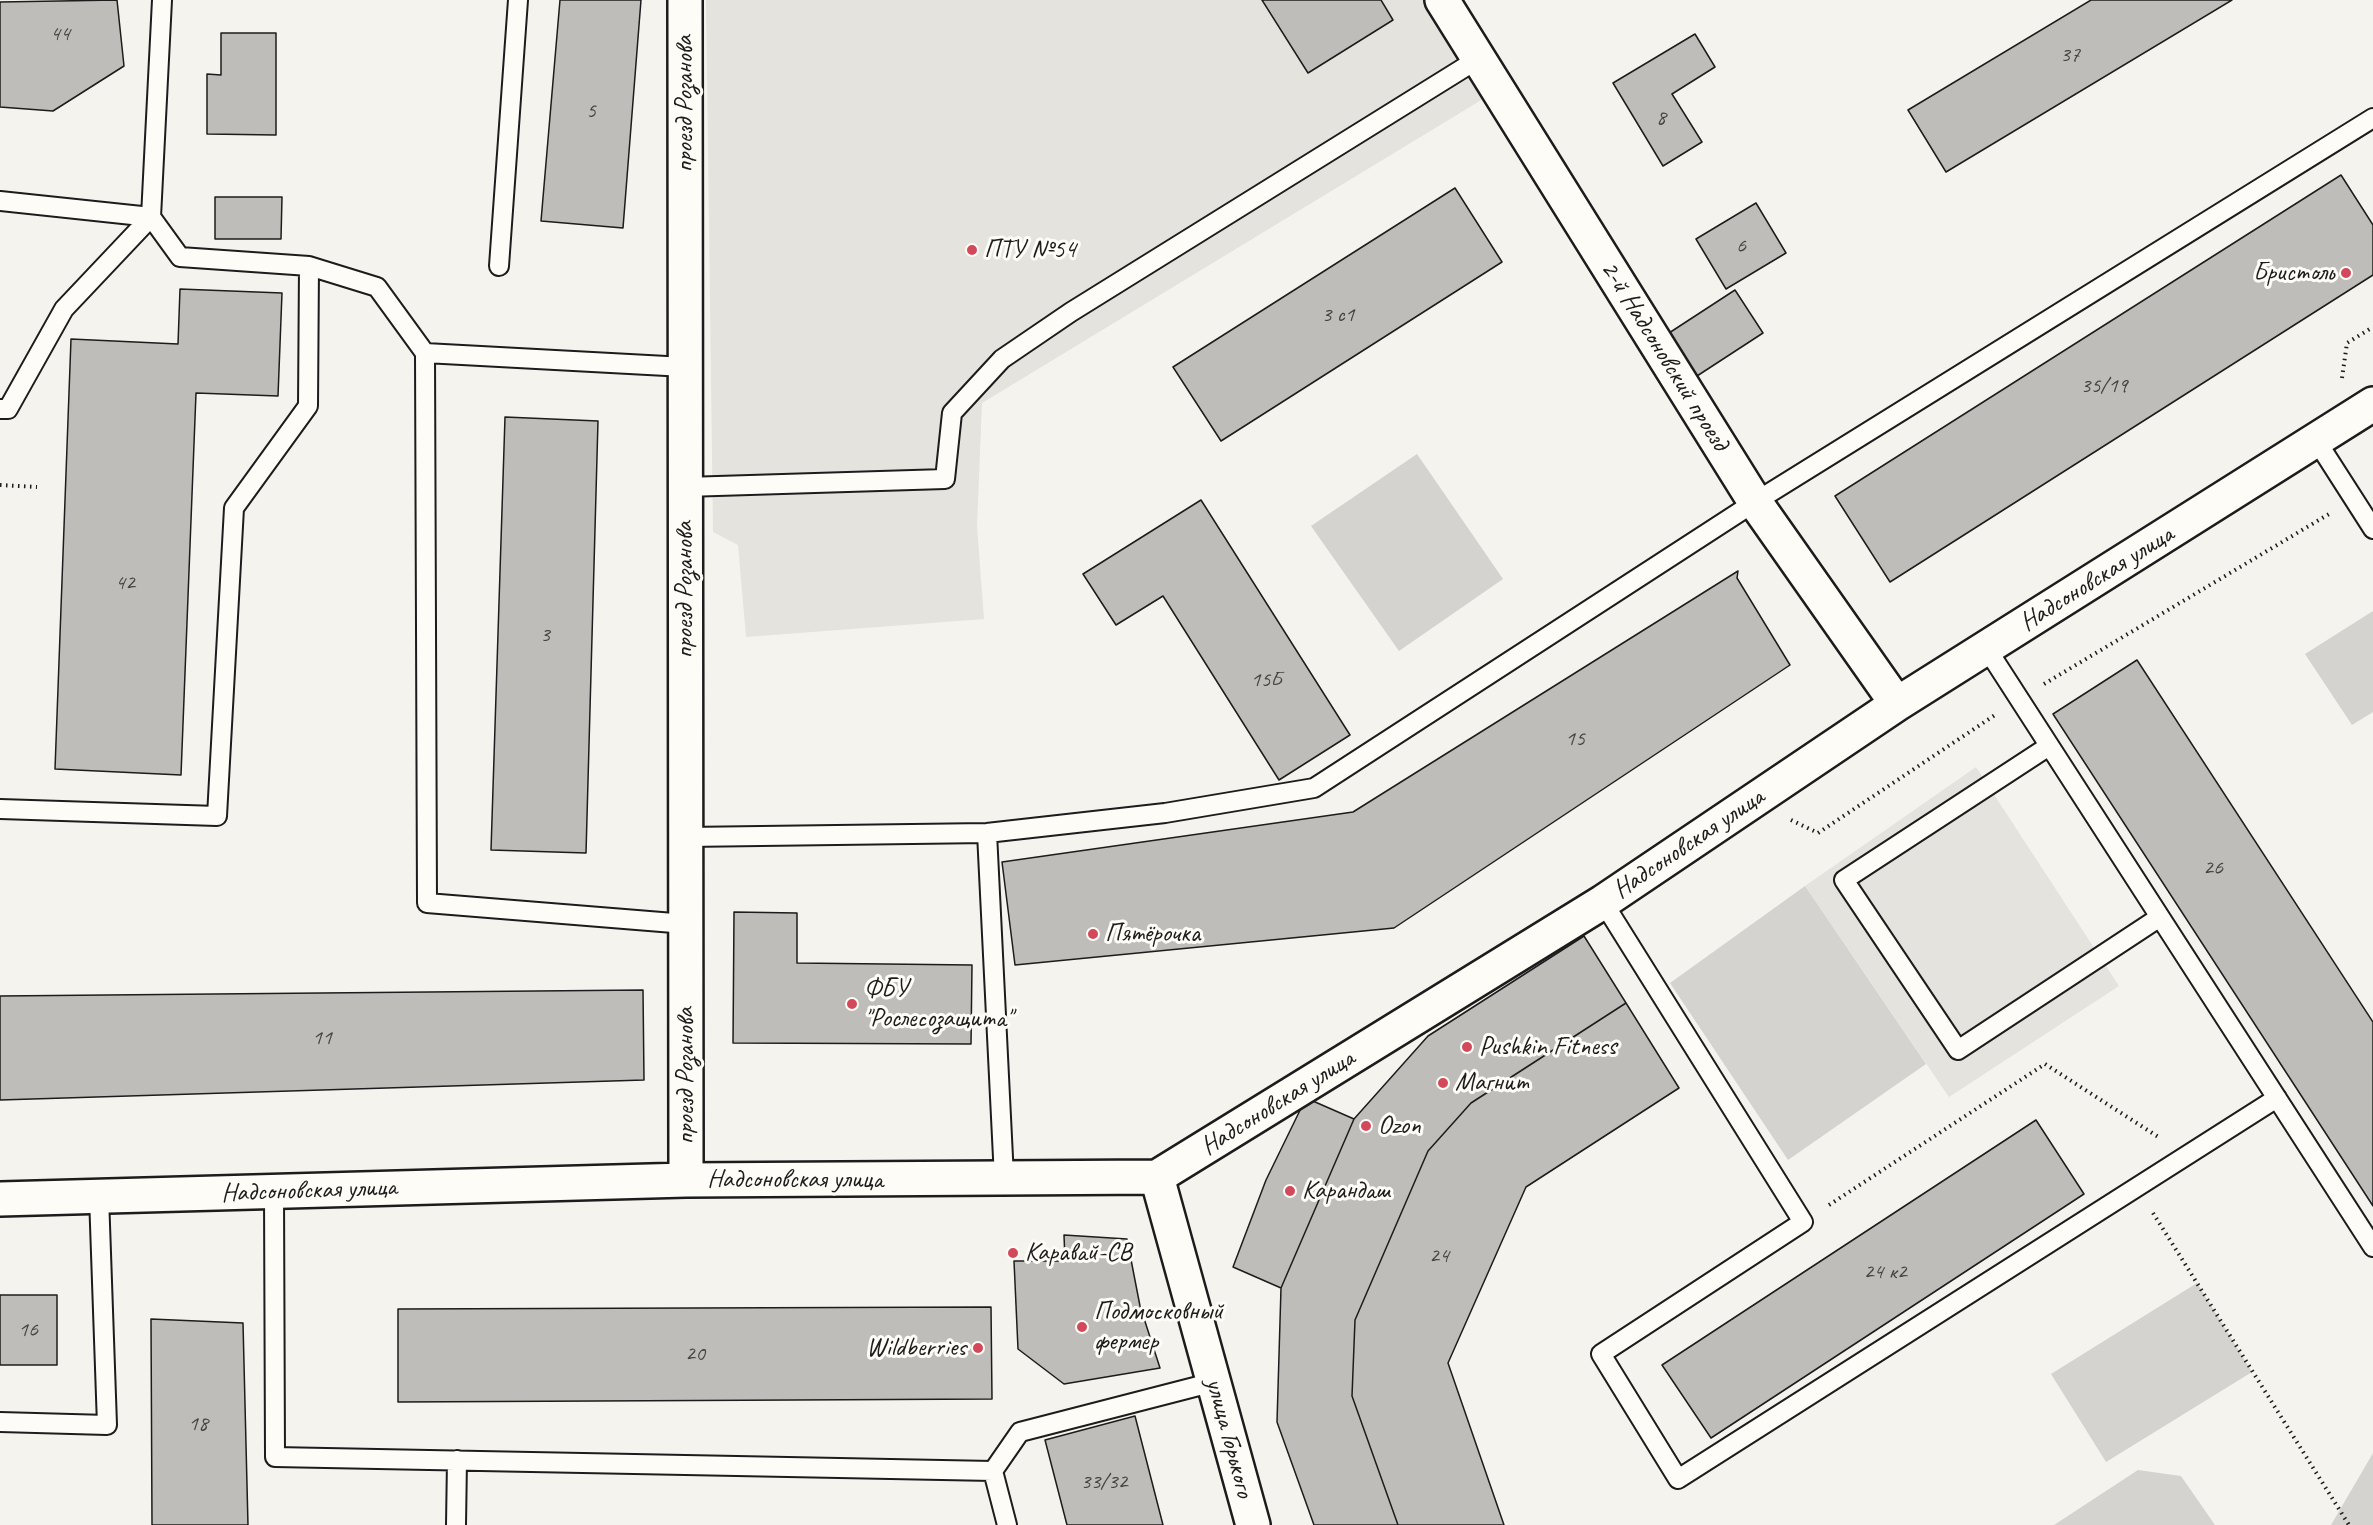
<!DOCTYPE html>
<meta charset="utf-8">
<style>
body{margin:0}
canvas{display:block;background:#f4f3ee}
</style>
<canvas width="2373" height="1525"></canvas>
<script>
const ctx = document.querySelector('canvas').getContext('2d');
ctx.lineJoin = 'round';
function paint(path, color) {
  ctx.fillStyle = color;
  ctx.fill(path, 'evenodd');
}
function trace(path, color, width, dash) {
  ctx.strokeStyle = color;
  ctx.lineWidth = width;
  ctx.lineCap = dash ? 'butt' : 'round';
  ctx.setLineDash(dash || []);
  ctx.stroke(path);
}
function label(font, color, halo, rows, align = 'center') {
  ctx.font = font + ' Caveat,sans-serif';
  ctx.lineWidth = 6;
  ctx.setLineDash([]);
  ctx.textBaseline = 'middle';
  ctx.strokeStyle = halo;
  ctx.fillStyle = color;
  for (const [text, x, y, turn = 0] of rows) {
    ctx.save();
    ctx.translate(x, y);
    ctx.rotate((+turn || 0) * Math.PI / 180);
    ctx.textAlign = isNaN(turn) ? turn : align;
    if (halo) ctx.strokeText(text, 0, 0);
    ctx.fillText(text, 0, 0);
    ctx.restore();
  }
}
paint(new Path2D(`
 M706,0H1431L1488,96L982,403L977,526L984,619L746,637L738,545L713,532Z
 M1976,767L2119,986L1949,1097L1805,886Z`), '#e4e3de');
paint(new Path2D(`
 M1417,454L1503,579L1399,651L1311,526Z
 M2373,611V712L2352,725L2305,654Z
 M1805,886L1926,1064L1788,1160L1670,983Z
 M2197,1283L2252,1372L2106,1462L2051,1374Z
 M2373,1453V1525H2331Z
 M2138,1470L2181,1476L2215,1525H2054Z`), '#d4d3cf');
const building = new Path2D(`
 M117,0L124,66L53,111L0,107V2Z
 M560,0H641L623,228L541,221Z
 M1262,0H1381L1393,20L1308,73Z
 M2091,0H2232L1946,172L1908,110Z
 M221,33H276V135L207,134V74L221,75Z
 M1695,34L1715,67L1672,94L1702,142L1663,166L1613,83Z
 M2341,175L2373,225V275L1890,582L1835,496Z
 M1455,188L1502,262L1221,441L1173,367Z
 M215,197H282L281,239H215Z
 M1756,203L1786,253L1726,289L1696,239Z
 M180,289L282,293L278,396L196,393L181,775L55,769L71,339L178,344Z
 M1735,290L1763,333L1697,376L1669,333Z
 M505,417L598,421L586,853L491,850Z
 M1201,500L1350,735L1279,780L1163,596L1116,625L1083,574Z
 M1738,571L1737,578L1790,665L1394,928L1015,965L1002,862L1353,812Z
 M2137,660L2373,1022V1206L2053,714Z
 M734,912L797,913V963L972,965L971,1044L733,1043Z
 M1584,936L1626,1003L1471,1103L1428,1151L1355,1320L1352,1396L1398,1525H1314L1277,1422L1281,1288L1354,1119L1428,1036Z
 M643,990L644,1080L0,1100V996Z
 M1626,1003L1679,1088L1526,1187L1448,1363L1504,1525H1398L1352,1396L1355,1320L1428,1151L1471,1103Z
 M1306,1098L1354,1119L1281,1288L1233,1267L1266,1180Z
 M2036,1120L2084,1194L1711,1438L1662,1365Z
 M1064,1235L1127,1239L1140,1306L1160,1368L1064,1384L1018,1349L1014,1261H1065Z
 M0,1295H57V1365H0Z
 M991,1307L992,1399L398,1402V1309Z
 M151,1319L243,1323L248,1525H152Z
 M1135,1416L1163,1525H1067L1045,1440Z`);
paint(building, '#bebdba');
trace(building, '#1c1c1c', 1.5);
const service = new Path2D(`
 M0,201L151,217L180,257L309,266L377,287L425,353
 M499,266L518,0
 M685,367L425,353L427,903L686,924
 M0,409H8L64,309L151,217L162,0
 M2316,440L2373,529
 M685,487L945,479L952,413L1002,359L1071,312L1478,59
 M1987,649L2373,1247
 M2049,746L1844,880L1958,1050L2160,917
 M0,809L217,816L234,508L308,406L309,266
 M987,833L1004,1178
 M686,837L987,833L1165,813L1314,788L1755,502L2373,118
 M1603,902L1803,1222L1601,1354L1678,1479L2277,1098
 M274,1192L275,1457L993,1471L1020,1432L1214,1382
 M0,1422L107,1425L99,1196
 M993,1471L1007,1525
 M456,1525L457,1460`);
const minor = new Path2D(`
 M685,0L686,1180
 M1442,0L1755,502L1897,704
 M1157,1177L1253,1525
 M0,1199L686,1180L1157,1177L1603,902L1897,704L2373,404`);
trace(service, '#1c1c1c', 22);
trace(minor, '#1c1c1c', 38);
trace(new Path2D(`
 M2342,378L2347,343L2373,327
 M0,485L37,487
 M2044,684L2329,514
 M1791,820L1818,833L1995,715
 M1829,1205L2045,1064L2160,1138
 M2153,1213L2349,1525`), '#1c1c1c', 4, [1.5, 4.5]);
trace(service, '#fdfcf7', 18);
trace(minor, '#fdfcf7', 33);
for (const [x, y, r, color] of [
 [972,250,6,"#d1495b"],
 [2346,273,6,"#d1495b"],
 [1093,934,6,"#d1495b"],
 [852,1004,6,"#d1495b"],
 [1467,1047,6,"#d1495b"],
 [1443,1083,6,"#d1495b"],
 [1366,1126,6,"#d1495b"],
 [1290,1191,6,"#d1495b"],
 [1013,1253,6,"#d1495b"],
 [1082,1327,6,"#d1495b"],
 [978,1348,6,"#d1495b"]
]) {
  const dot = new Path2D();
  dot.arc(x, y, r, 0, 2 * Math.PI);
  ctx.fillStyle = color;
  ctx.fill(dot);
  trace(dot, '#fdfcf7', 2);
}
label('22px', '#444', null, [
 ["44",60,34],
 ["37",2070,55],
 ["5",591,111],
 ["8",1661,118],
 ["6",1741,246],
 ["3 с1",1338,315],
 ["35/19",2104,386],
 ["42",125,583],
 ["3",545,635],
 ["15Б",1266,680],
 ["15",1575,739],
 ["26",2213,868],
 ["11",322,1038],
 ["24",1439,1256],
 ["24 к2",1885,1272],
 ["16",28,1330],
 ["20",695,1354],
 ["18",198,1424],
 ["33/32",1104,1482]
]);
label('26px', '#1c1c1c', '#fdfcf7', [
 ["проезд Розанова",685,104,-90],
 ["2-й Надсоновский проезд",1664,356,58],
 ["Надсоновская улица",2097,579,-32],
 ["проезд Розанова",685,590,-90],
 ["Надсоновская улица",1689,844,-34],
 ["проезд Розанова",686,1076,-90],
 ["Надсоновская улица",1278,1103,-32],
 ["Надсоновская улица",795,1180],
 ["Надсоновская улица",309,1191,-2],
 ["улица Горького",1229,1438,75]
]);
label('26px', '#1c1c1c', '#fdfcf7', [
 ["ПТУ №54",984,250],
 ["Бристоль",2334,273,"right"],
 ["Пятёрочка",1105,934],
 ["ФБУ",864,989],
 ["\"Рослесозащита\"",864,1019],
 ["Pushkin Fitness",1479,1047],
 ["Магнит",1455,1083],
 ["Ozon",1378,1126],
 ["Карандаш",1302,1191],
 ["Каравай-СВ",1025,1253],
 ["Подмосковный",1094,1312],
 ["фермер",1094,1342],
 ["Wildberries",966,1348,"right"]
], 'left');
</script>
